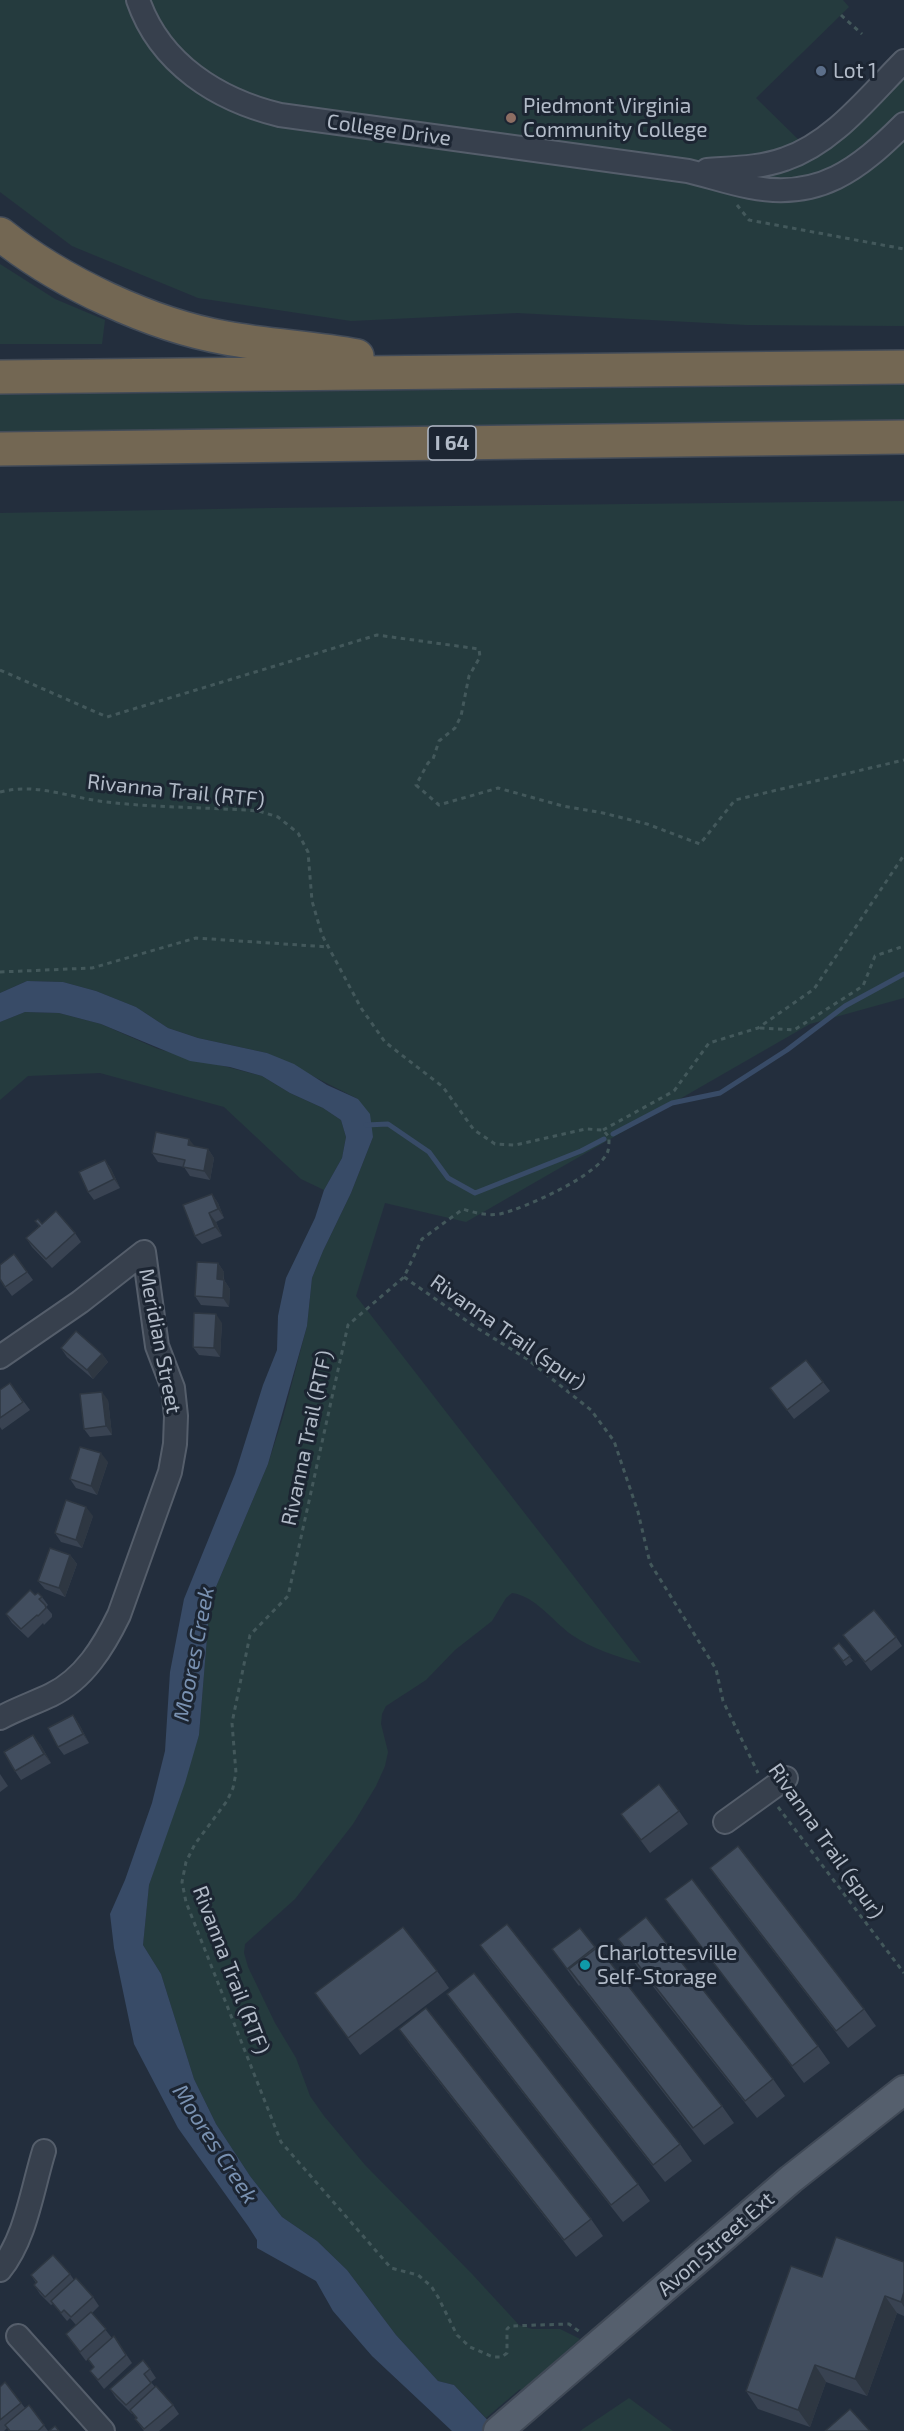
<!DOCTYPE html>
<style>
body{margin:0}
canvas{display:block;background:#232e3d}
</style>
<canvas width="904" height="2431"></canvas>
<script>
const ctx = document.querySelector('canvas').getContext('2d');
ctx.lineJoin = 'round';
function paint(path, color) {
  ctx.fillStyle = color;
  ctx.fill(path, 'evenodd');
}
function trace(path, color, width, dash) {
  ctx.strokeStyle = color;
  ctx.lineWidth = width;
  ctx.lineCap = dash ? 'butt' : 'round';
  ctx.setLineDash(dash || []);
  ctx.stroke(path);
}
function label(font, color, halo, rows, align = 'center') {
  ctx.font = font + ' "Exo 2",sans-serif';
  ctx.lineWidth = 6;
  ctx.setLineDash([]);
  ctx.textBaseline = 'middle';
  ctx.strokeStyle = halo;
  ctx.fillStyle = color;
  for (const [text, x, y, turn = 0] of rows) {
    ctx.save();
    ctx.translate(x, y);
    ctx.rotate((+turn || 0) * Math.PI / 180);
    ctx.textAlign = isNaN(turn) ? turn : align;
    if (halo) ctx.strokeText(text, 0, 0);
    ctx.fillText(text, 0, 0);
    ctx.restore();
  }
}
paint(new Path2D(`
 M0,0H843L849,7L756,98L808,149L904,61V326L747,325L517,313L351,321L198,298L72,246L0,192Z
 M0,264L55,299L105,320L102,344H0Z
 M904,385V430L0,440V395Z
 M904,501V998L810,1024L466,1222L385,1203L356,1296L641,1663C619,1658 591,1648 572,1635C553,1622 536,1596 512,1593L506,1598L492,1621L455,1650L426,1680L386,1706L382,1714L381,1724L388,1752L385,1766L376,1786L353,1824L295,1899L245,1944L244,1953L248,1967L275,2023L296,2058L310,2096L324,2116L365,2165L472,2274L519,2325L532,2329H560L580,2339L522,2391L520,2389L486,2418L454,2385L438,2381L396,2335L347,2270L317,2241L282,2217L250,2176L216,2124L194,2079L161,1974L143,1945L149,1885L199,1735L210,1601L268,1464L283,1417L307,1326L312,1278L323,1251L351,1193L373,1137L358,1099L267,1053L198,1038L168,1028L136,1007L96,991L63,982L27,981L0,993V513L271,508Z
 M25,1012L59,1013L101,1024L158,1049L262,1076L290,1093L323,1108L341,1120L346,1137L342,1158L324,1190L301,1179L224,1107L100,1073L28,1076L0,1100V1022Z
 M629,2398L673,2431H580Z`), '#253b3e');
paint(new Path2D(`
 M27,981L63,982L96,991L136,1007L168,1028L198,1038L267,1053L294,1064L327,1085L358,1099L370,1114L373,1137L351,1193L323,1251L312,1278L307,1326L268,1464L210,1601L199,1735L185,1783L149,1885L143,1945L161,1974L194,2079L216,2124L250,2176L282,2217L317,2241L347,2270L396,2335L438,2381L454,2385L498,2431H452L372,2356L333,2311L316,2281L257,2248V2240L248,2226L178,2128L134,2044L114,1948L110,1914L125,1880L152,1803L165,1751L170,1672L184,1599L235,1474L263,1385L277,1350L278,1316L286,1278L315,1218L324,1190L342,1158L346,1137L341,1120L323,1108L290,1093L262,1076L230,1067L190,1061L101,1024L59,1013L25,1012L0,1022V993Z`), '#384b67');
trace(new Path2D(`
 M366,1125L388,1124L429,1152L448,1178L475,1193L581,1151L604,1139
 M613,1134L672,1103L720,1093L787,1050L845,1006L904,974`), '#384b67', 5);
const minor = new Path2D(`
 M138,0C160,64 218,100 280,115L688,171C709,176 729,183 750,187C819,201 859,169 904,124
 M707,170C733,168 760,168 785,159C833,143 869,96 904,61
 M0,1357L80,1302L144,1252L157,1346L173,1388L176,1416L175,1444L170,1472L119,1615C104,1646 84,1679 51,1695C34,1703 17,1709 0,1718
 M725,1822L786,1778
 M0,2270C26,2238 32,2190 44,2151
 M18,2336L103,2431`);
const major = new Path2D(`
 M498,2431L791,2179L904,2090`);
const highway = new Path2D(`
 M0,234C60,282 151,325 226,338C270,346 314,348 357,356
 M0,377L904,367
 M0,449L904,437`);
trace(minor, '#555e6b', 26);
trace(major, '#404956', 32);
trace(highway, '#424b58', 36);
trace(new Path2D(`
 M841,15L862,34
 M737,205L749,220L904,249
 M0,670L107,717L377,635L479,649L480,657L469,676L461,716L455,728L439,741L433,759L428,763L416,785L439,805L498,788L563,806L603,813L647,824L700,844L735,800L904,760
 M0,792C35,783 65,796 99,801C152,808 206,807 259,811L278,817L298,833L308,852L312,901L322,935L361,1008L385,1042L443,1087L474,1130L495,1144L515,1145L586,1129L603,1130L609,1137C609,1141 609,1147 608,1151C600,1175 525,1208 500,1214C487,1216 475,1213 463,1209L422,1239L404,1277L348,1325L288,1596L250,1635L232,1723L236,1773L233,1788L227,1801L195,1844L186,1862L182,1882L186,1902L281,2142L391,2268L418,2275L431,2286L438,2297L457,2335L470,2347L493,2357H502L507,2353V2329L510,2326L569,2324L580,2332
 M0,972L92,968L196,938L329,947
 M760,1028L794,1030L863,986L875,956L904,946
 M603,1130L674,1091L709,1043L758,1028L814,989L904,855
 M404,1277L474,1326L527,1359L591,1410L614,1441L638,1512L650,1563L716,1669L723,1701L758,1773
 M778,1807L904,1973`), '#43585b', 3, [4.5, 4.5]);
trace(minor, '#37404d', 22);
trace(major, '#555f6d', 28);
trace(highway, '#736753', 33);
paint(new Path2D(`
 M195,1146L208,1149L214,1158L210,1180L190,1176L184,1167L158,1162L152,1153Z
 M105,1160L111,1169L120,1188L94,1200L88,1192Z
 M212,1194L218,1203L224,1218L216,1222L222,1236L202,1244L195,1236Z
 M35,1221L75,1233L81,1242L52,1268L32,1247L26,1238L39,1226Z
 M14,1254L33,1280L12,1296L0,1280Z
 M218,1263L224,1272V1280L230,1289L229,1307L201,1305L195,1296Z
 M222,1323L220,1357L199,1355L193,1347Z
 M61,1348L102,1354L108,1362L93,1379L67,1357Z
 M823,1382L830,1391L794,1419L770,1388Z
 M10,1383L30,1410L2,1430L0,1427V1390Z
 M108,1400L112,1435L90,1437L84,1429Z
 M108,1462L97,1495L76,1488L70,1479Z
 M93,1516L82,1548L61,1542L55,1533Z
 M70,1555L77,1564L65,1597L45,1589L38,1581Z
 M35,1595L42,1597L48,1605L46,1607L52,1614V1617L44,1625L43,1623L28,1638L12,1623L6,1614Z
 M843,1635L896,1637L902,1646L871,1671Z
 M839,1643L853,1661L846,1666L833,1648Z
 M73,1715L79,1724L89,1743L64,1755L58,1747Z
 M40,1744L51,1763L21,1780L15,1771Z
 M0,1774L8,1786L0,1792Z
 M679,1811L688,1824L650,1853L621,1814Z
 M710,1868L864,2009L876,2026L848,2048L722,1885Z
 M665,1899L818,2046L830,2063L804,2083Z
 M580,1928L722,2106L734,2123L704,2145L580,1985L579,1986L552,1949Z
 M618,1939L773,2079L785,2096L757,2118L629,1956Z
 M480,1945L680,2144L692,2161L665,2182L492,1962Z
 M437,1971L449,1988L360,2055L315,1993Z
 M447,1994L638,2184L650,2201L623,2222L459,2011Z
 M399,2029L591,2219L603,2236L576,2257L411,2046Z
 M904,2262V2316L897,2313L867,2396L826,2382L810,2427L758,2409L746,2391Z
 M70,2274L74,2280L93,2297L99,2306L92,2313L112,2338L114,2336L132,2363L104,2389L90,2371L94,2368L88,2359L89,2358L86,2361L66,2334L76,2325L70,2318L67,2321L53,2304L51,2305L40,2294L34,2285L36,2283L31,2275Z
 M150,2369L156,2378L151,2382L155,2387L173,2405L179,2414L159,2431H144L135,2419L136,2418L132,2413V2414L116,2398L110,2389Z
 M5,2382L25,2408L29,2405L48,2431H9L7,2428L4,2431H0V2387Z`), '#394352');
paint(new Path2D(`
 M189,1139L196,1148L188,1145Z
 M208,1149L214,1158L210,1180L204,1171Z
 M105,1160L111,1169L120,1188L114,1179Z
 M212,1194L218,1203L224,1218L218,1209Z
 M209,1213L216,1222L222,1236L215,1227Z
 M218,1263L224,1272L223,1288L217,1279Z
 M224,1280L230,1289L229,1307L223,1298Z
 M216,1314L222,1323L220,1357L214,1348Z
 M102,1354L108,1362L93,1379L87,1370Z
 M102,1392L108,1400L112,1435L106,1426Z
 M101,1453L108,1462L97,1495L91,1486Z
 M86,1507L93,1516L82,1548L76,1540Z
 M70,1555L77,1564L65,1597L59,1588Z
 M73,1715L79,1724L89,1743L83,1734Z
 M33,1735L40,1744L51,1763L44,1754Z
 M904,2292V2307L901,2302Z
 M885,2296L897,2313L867,2396L855,2379Z
 M815,2365L826,2382L810,2427L798,2410Z`), '#2e3742');
const building = new Path2D(`
 M156,1132L189,1139L188,1145L208,1149L204,1171L183,1167L185,1160L152,1153Z
 M105,1160L114,1179L88,1192L79,1172Z
 M212,1194L218,1209L209,1213L215,1227L195,1236L183,1205Z
 M56,1211L75,1233L46,1259L26,1238L40,1226L35,1221L38,1219L42,1224Z
 M14,1254L27,1272L5,1287L0,1279V1265Z
 M197,1262L218,1263L217,1279L224,1280L223,1298L195,1296Z
 M194,1313L216,1314L214,1348L193,1347Z
 M76,1331L102,1354L87,1370L61,1348Z
 M806,1360L823,1382L787,1410L770,1388Z
 M10,1383L23,1402L0,1418V1390Z
 M102,1392L106,1426L84,1429L80,1394Z
 M80,1447L101,1453L91,1486L70,1479Z
 M66,1500L86,1507L76,1540L55,1533Z
 M50,1548L70,1555L59,1588L38,1581Z
 M30,1590L35,1595L38,1593L42,1597L39,1599L45,1605L46,1608L38,1616L37,1615L21,1629L6,1614Z
 M874,1610L896,1637L865,1662L843,1635Z
 M839,1643L850,1656L843,1661L833,1648Z
 M73,1715L83,1734L58,1747L48,1728Z
 M33,1735L44,1754L15,1771L4,1752Z
 M659,1784L679,1811L641,1840L621,1814Z
 M738,1846L864,2009L836,2031L710,1868Z
 M692,1879L818,2046L792,2066L665,1899Z
 M646,1917L773,2079L745,2101L618,1939Z
 M507,1924L680,2144L653,2165L480,1945Z
 M403,1927L437,1971L348,2038L315,1993Z
 M580,1928L595,1947L567,1969L552,1949Z
 M598,1947L722,2106L693,2128L569,1969Z
 M474,1973L638,2184L611,2205L447,1994Z
 M426,2008L591,2219L564,2240L399,2029Z
 M836,2237L904,2262V2292L901,2302L885,2296L855,2379L815,2365L798,2410L746,2391L791,2266L822,2277Z
 M53,2255L70,2274L45,2297L34,2285L37,2282L31,2275Z
 M76,2278L93,2297L71,2317L64,2310L61,2313L51,2301Z
 M91,2312L106,2329L80,2352L66,2334Z
 M114,2336L126,2355L98,2380L90,2371L94,2367L88,2359Z
 M143,2360L150,2369L144,2374L151,2383L126,2405L110,2389Z
 M5,2382L21,2403L0,2420V2387Z
 M156,2386L173,2405L144,2429L135,2419L137,2418L130,2410Z
 M29,2405L44,2425L38,2431H10L5,2425Z
 M850,2409L870,2431H825Z
 M55,2426L59,2431H49Z`);
paint(building, '#424e5f');
trace(building, '#2e3742', 1.5);
for (const [x, y, r, color] of [
 [821,71,6,"#5c6f8a"],
 [511,118,6,"#8d6e63"],
 [585,1965,6,"#0f9aa8"]
]) {
  const dot = new Path2D();
  dot.arc(x, y, r, 0, 2 * Math.PI);
  ctx.fillStyle = color;
  ctx.fill(dot);
  trace(dot, '#1c2532', 2);
}
for (const [x, y, w] of [
 [452,443,48]
]) {
  const box = new Path2D();
  box.roundRect(x - w / 2, y - 17, w, 34, 4.5);
  ctx.fillStyle = '#1c2532';
  ctx.fill(box);
  trace(box, '#b2bbc8', 1.5);
}
label('bold 20px', '#b2bbc8', null, [
 ["I 64",452,443]
]);
label('21px', '#b2bbc8', '#1c2532', [
 ["Lot 1",833,71],
 ["Piedmont Virginia",523,106],
 ["Community College",523,130],
 ["Charlottesville",597,1953],
 ["Self-Storage",597,1977]
], 'left');
label('21px', '#b2bbc8', '#1c2532', [
 ["College Drive",389,130,8],
 ["Rivanna Trail (RTF)",176,791,6],
 ["Rivanna Trail (spur)",508,1332,35],
 ["Meridian Street",160,1341,79],
 ["Rivanna Trail (RTF)",307,1438,-78],
 ["Rivanna Trail (spur)",826,1841,55],
 ["Rivanna Trail (RTF)",231,1970,69],
 ["Avon Street Ext",716,2244,-41]
]);
label('italic 22px', '#7991b1', '#1c2532', [
 ["Moores Creek",194,1654,-79],
 ["Moores Creek",215,2144,57]
]);
</script>
